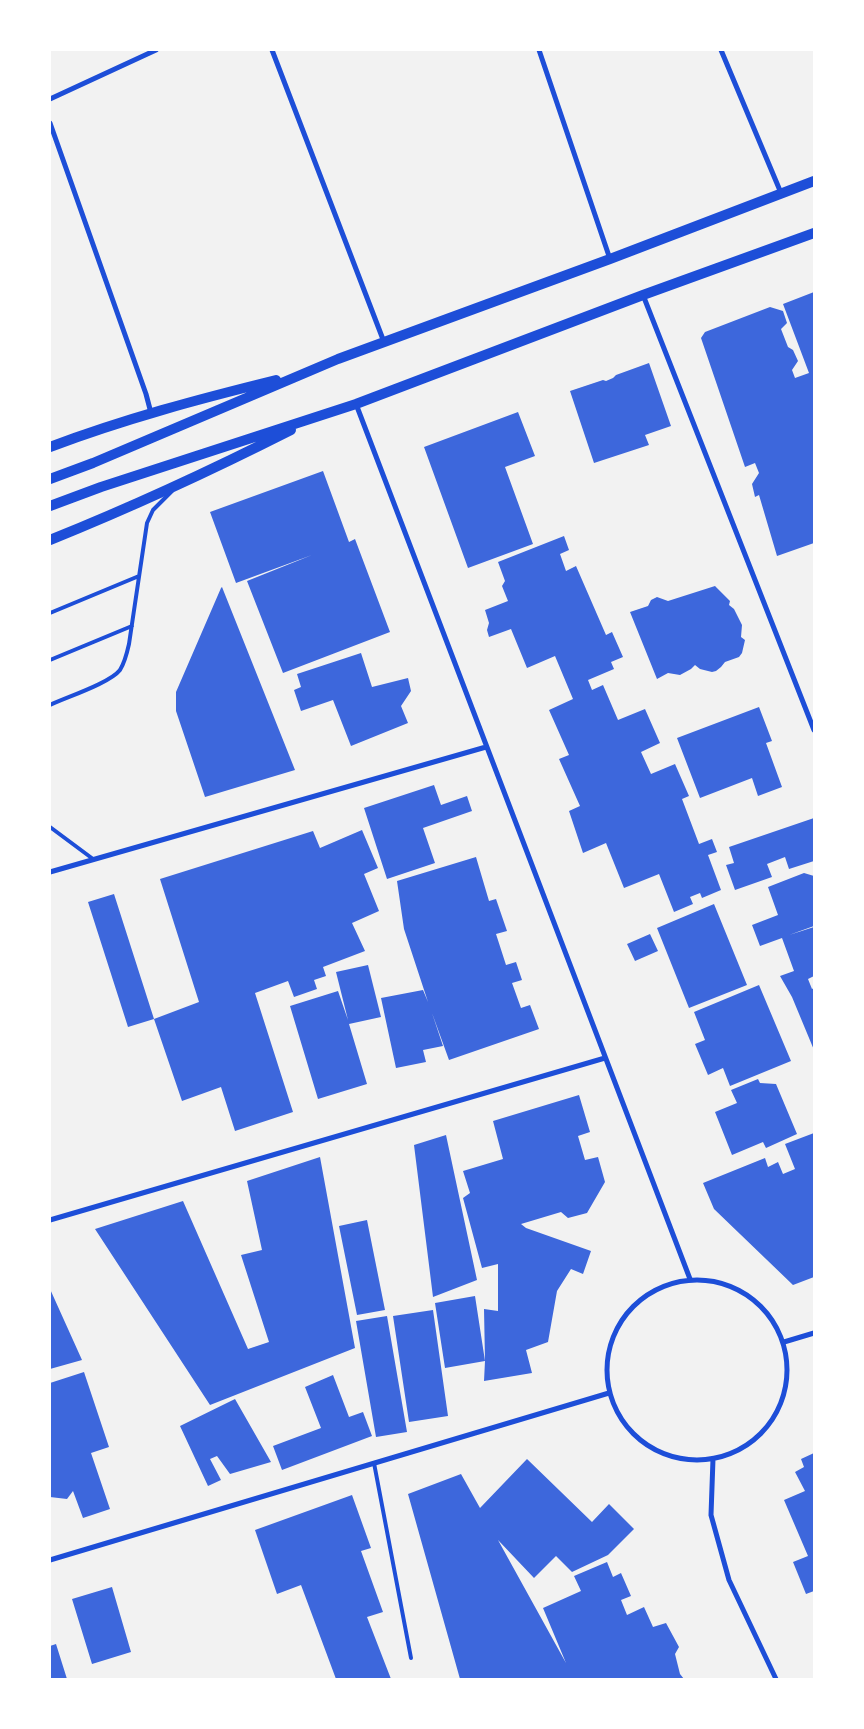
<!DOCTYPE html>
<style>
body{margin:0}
#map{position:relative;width:864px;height:1729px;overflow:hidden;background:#f2f2f2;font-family:"Sofia Sans Condensed",sans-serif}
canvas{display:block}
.frame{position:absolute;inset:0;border:51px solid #fff;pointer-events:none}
</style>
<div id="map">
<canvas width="864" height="1729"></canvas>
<div class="frame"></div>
</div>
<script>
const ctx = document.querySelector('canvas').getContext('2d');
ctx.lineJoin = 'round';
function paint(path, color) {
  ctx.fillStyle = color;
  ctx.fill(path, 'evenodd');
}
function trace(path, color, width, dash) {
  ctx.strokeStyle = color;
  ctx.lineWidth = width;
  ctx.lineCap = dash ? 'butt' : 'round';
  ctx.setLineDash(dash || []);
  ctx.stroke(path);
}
paint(new Path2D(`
 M814,292V543L777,556L759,495L755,497L752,484L759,473L755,463L745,467L701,338L705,332L770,307L783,311L787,323L781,329L788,347L793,350L798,361L792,370L795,378L809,373L783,304Z
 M649,363L671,426L645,435L649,445L594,463L570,391L603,380L606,381L613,378L616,375Z
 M518,412L535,456L505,467L533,544L468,568L424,447Z
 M323,471L349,542L355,539L390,632L283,673L247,581L312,555L236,583L210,512Z
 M564,536L569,550L560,554L566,571L576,566L606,635L612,632L623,657L611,662L614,669L588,680L592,690L603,685L618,720L645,709L660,743L641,752L651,774L675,764L689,796L682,799L699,844L712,839L717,852L708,855L721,890L702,898L700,893L690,897L693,904L674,912L659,874L624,888L606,843L583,853L569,811L580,806L559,759L569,755L549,710L573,699L555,656L527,668L511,629L489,637L487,630L489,623L485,610L508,601L502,586L505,581L498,562Z
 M715,586L730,601L729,605L734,609L742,625L741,637L745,640L742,653L739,657L725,662L721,667L716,671L712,672L700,669L695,665L691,669L680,675L668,673L657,679L630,612L648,606L651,600L657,597L668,601Z
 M222,587L295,770L205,797L176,711V692L221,588Z
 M361,653L372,687L408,678L411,691L401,706L408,723L351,746L333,700L301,711L294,690L301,687L297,674Z
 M759,707L772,741L766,743L782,787L758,796L752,778L700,798L677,738Z
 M434,785L441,805L467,796L472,811L423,828L435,863L387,879L364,808Z
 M814,818V861L789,869L785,857L767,864L772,877L735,890L726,865L734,863L729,847Z
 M362,830L378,868L364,874L379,911L352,923L365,951L323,967L326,976L314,980L317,989L294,997L288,981L255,993L293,1112L235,1131L221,1087L182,1101L154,1019L199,1002L160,879L313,831L320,848Z
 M476,857L489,901L496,899L507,931L496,934L506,965L516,962L522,980L512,983L521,1008L530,1005L539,1029L449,1060L432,1013L443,1046L423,1050L426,1062L396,1068L381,998L423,990L428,1002L404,929L397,881Z
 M804,873L814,876V926L789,935L814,927V976L808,979L812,989L814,988V1050L792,997L780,976L794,971L782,938L760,946L752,925L778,915L768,887Z
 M114,894L154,1019L128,1027L88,902Z
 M714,904L747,985L689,1008L657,928Z
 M650,934L658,951L635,961L627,944Z
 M368,965L381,1017L349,1024L367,1084L318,1099L290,1006L338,991L348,1020L336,972Z
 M759,985L791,1061L730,1086L723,1068L708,1075L695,1044L705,1040L694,1012Z
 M758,1079L760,1083L776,1084L797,1134L766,1148L763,1142L732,1155L715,1112L737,1103L731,1090Z
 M579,1095L590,1132L578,1136L585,1160L598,1157L605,1182L587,1213L568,1218L561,1212L521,1224L526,1228L591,1251L583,1274L571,1269L557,1291L548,1342L526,1350L532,1373L484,1381L485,1361L445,1368L435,1303L475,1296L485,1361L484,1309L498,1311V1264L482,1268L463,1198L470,1193L463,1171L503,1159L493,1121Z
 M814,1133V1277L793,1285L714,1209L703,1183L765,1158L768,1167L778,1162L783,1174L795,1169L785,1144Z
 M446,1135L477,1280L433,1297L414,1145Z
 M320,1157L355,1348L210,1405L95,1229L183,1201L248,1349L269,1342L241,1255L262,1250L247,1181Z
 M367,1220L385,1310L357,1315L339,1226Z
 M50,1289L82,1360L50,1369Z
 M433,1310L448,1416L409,1422L393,1316Z
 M387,1316L407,1432L376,1437L356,1321Z
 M84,1372L109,1447L91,1453L110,1509L83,1518L73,1491L67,1499L50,1497V1383Z
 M333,1375L349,1417L363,1412L372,1436L282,1470L273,1446L321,1428L305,1387Z
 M235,1399L271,1462L230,1474L217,1456L210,1459L221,1480L208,1486L180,1426Z
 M814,1453V1591L806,1594L793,1562L808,1556L784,1500L805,1491L795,1472L804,1467L801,1459Z
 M527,1459L592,1522L609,1504L634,1529L608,1555L572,1572L556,1556L534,1578L498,1540L566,1663L543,1608L581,1591L574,1576L607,1562L613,1577L621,1573L631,1596L621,1600L627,1615L644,1607L653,1627L666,1623L679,1647L675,1654L680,1674L684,1679H460L408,1494L461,1474L480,1508Z
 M352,1495L371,1548L361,1551L383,1612L367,1617L391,1679H336L301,1585L277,1594L255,1530Z
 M112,1587L131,1652L92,1664L72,1599Z
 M56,1644L67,1679H50V1646Z`), '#3d67dc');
trace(new Path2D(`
 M50,613L139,576
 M50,660L132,626
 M50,705C67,697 110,683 120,670C125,662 127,653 129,644L147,523L153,510L172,491
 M50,827L93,859
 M374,1463L411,1658`), '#1d4ed8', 4);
trace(new Path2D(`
 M272,50L384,342
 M539,50L610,259
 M721,50L781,193
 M50,99L156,50
 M50,123L146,394L151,413
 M643,295L814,730
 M356,404L690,1279
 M50,872L486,747
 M50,1220L605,1058
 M607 1370a90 90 0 1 1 180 0a90 90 0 1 1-180 0Z
 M784,1342L814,1333
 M713,1459L711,1515L729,1580L776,1679
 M50,1560L609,1393`), '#1d4ed8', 5);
trace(new Path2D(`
 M50,447C124,419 199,399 276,380
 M50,479L93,463L338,359L610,259L814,181
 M50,506L101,487L356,404L643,295L814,233
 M50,540C132,507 212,470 291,430`), '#1d4ed8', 10);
</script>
